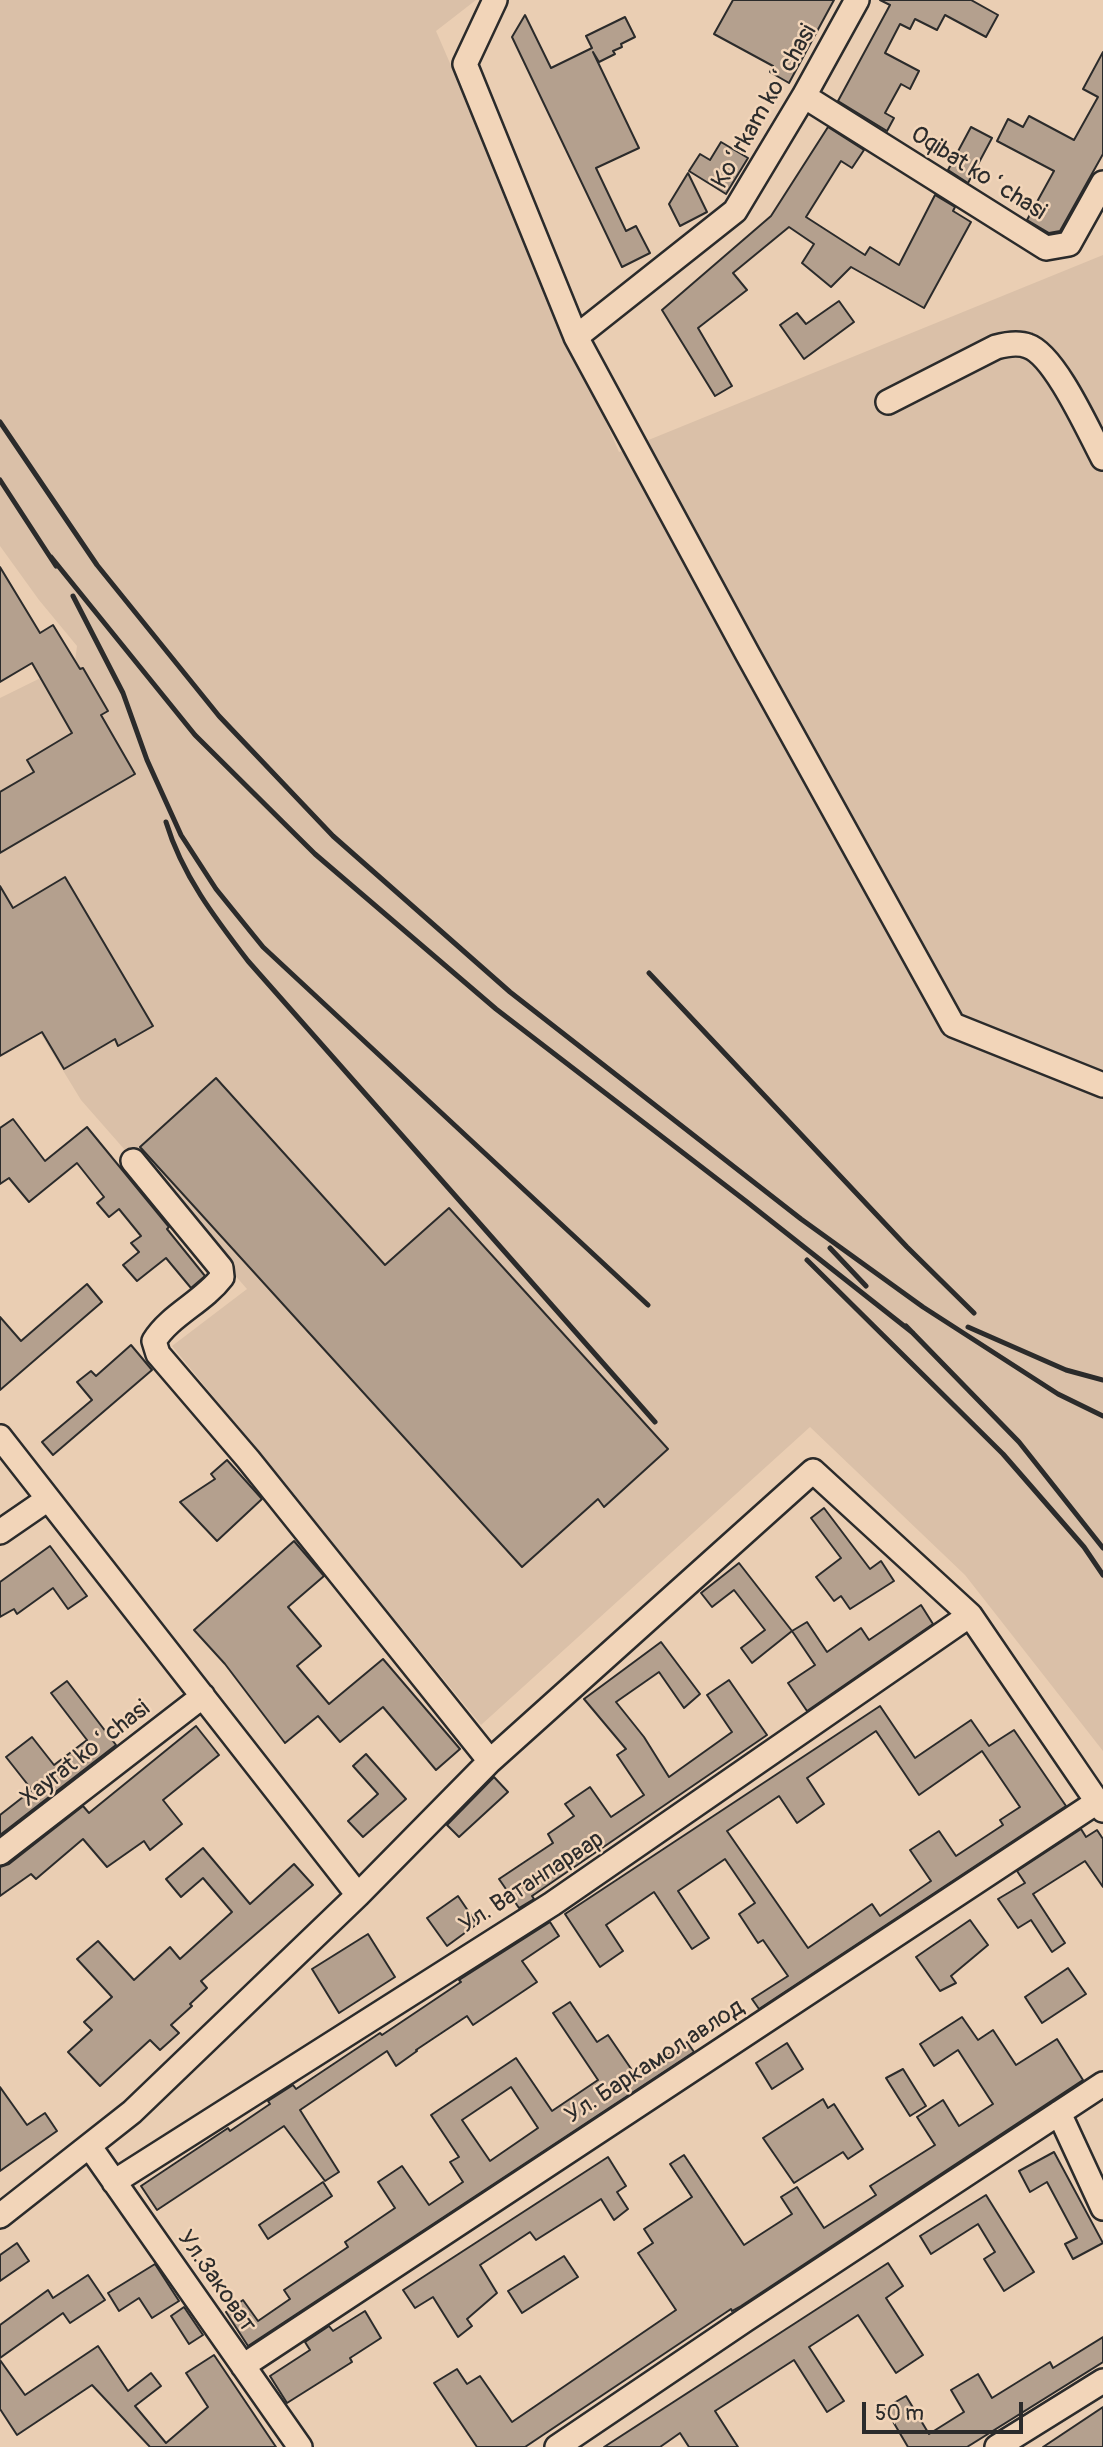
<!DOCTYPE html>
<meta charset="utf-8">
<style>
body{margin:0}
#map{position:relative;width:1103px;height:2447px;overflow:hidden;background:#eaceb3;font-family:Pangolin,sans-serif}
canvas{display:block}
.scale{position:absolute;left:862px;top:2402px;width:161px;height:32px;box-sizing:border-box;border:4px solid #2b2b2b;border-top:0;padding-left:9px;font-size:21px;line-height:24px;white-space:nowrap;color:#2b2b2b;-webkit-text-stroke:5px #f2d5b9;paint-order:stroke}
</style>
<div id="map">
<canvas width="1103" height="2447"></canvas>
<div class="scale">50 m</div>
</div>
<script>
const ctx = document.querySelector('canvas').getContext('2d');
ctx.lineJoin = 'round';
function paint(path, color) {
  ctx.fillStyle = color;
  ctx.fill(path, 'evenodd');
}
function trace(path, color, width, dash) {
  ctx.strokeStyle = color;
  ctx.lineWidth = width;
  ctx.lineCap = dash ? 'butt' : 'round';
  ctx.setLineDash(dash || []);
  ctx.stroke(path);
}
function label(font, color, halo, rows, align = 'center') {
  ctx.font = font + ' Pangolin,sans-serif';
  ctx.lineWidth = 5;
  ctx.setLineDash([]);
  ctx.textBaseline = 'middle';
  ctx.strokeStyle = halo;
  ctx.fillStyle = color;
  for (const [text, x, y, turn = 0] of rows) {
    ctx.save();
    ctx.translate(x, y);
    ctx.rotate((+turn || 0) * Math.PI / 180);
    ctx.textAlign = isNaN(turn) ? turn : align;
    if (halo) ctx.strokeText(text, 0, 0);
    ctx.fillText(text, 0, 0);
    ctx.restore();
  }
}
paint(new Path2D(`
 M0,0H476L436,31L619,452L1103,255V1751L965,1575L810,1427L481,1725L172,1346L247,1289L81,1100L0,967V698L75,661L77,646L39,600L0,546Z`), '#dac0a8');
const building = new Path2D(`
 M733,0H834L789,83L770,72L773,66L714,34Z
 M880,0H971L998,15L986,37L945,15L937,30L915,19L910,29L900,24L885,53L919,71L910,89L901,84L885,113L894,118L887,131L838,101L890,5Z
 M525,15L551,68L592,48L586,36L625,17L635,37L621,44L622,47L613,51L615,54L599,62L593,52L639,148L596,168L626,231L636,226L650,253L622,267L512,37Z
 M1103,52V154L1060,231L1049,233L1027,220L1054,171L997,141L1008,119L1023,127L1029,116L1074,140L1098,97L1083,89Z
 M828,127L864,150L852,168L841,161L806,217L865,255L870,247L899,265L935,195L955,207L953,211L971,222L924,308L851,267L831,287L802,263L814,244L789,227L733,273L747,290L698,328L732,386L715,396L662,310L771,216Z
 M971,127L992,138L968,183L948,170Z
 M721,142L748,158L726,194L689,171L700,154L710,160Z
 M688,173L707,212L680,226L669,204Z
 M839,301L854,322L804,359L780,325L797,313L806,324Z
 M0,567L40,633L53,625L80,669L83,668L108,711L101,715L135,774L0,853V792L34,772L27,760L72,733L32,663L0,682Z
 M65,877L153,1026L118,1046L115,1039L64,1069L42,1032L0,1056V886L13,908Z
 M216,1078L385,1265L449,1208L668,1449L604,1507L598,1499L522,1567L140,1147Z
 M13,1119L45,1161L87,1127L169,1227L167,1229L205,1276L191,1288L166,1258L137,1281L123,1265L139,1252L131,1243L141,1236L119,1209L109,1217L97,1203L104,1197L77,1163L29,1202L9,1178L0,1184V1128Z
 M87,1284L102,1302L0,1390V1317L21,1341Z
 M131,1345L152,1370L53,1455L42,1442L92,1400L77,1382L91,1371L96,1376Z
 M227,1460L262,1499L217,1541L180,1502L215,1479L211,1474Z
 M824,1508L870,1569L881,1561L894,1581L850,1609L841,1596L834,1601L816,1577L841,1558L811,1518Z
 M294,1541L324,1576L288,1607L321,1646L297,1666L329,1704L383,1659L460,1749L436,1770L383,1707L340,1742L318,1716L285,1743L225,1664L194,1630Z
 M50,1546L87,1596L68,1609L53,1588L17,1614L14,1609L0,1617V1582Z
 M739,1563L792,1631L752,1663L741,1648L765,1630L734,1590L712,1607L701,1593Z
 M921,1605L933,1624L807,1711L788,1683L815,1665L792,1631L807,1622L827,1652L861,1628L869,1640Z
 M661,1642L700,1694L684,1708L659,1672L616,1702L644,1737L669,1777L732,1732L707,1695L729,1680L767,1735L532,1896L534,1899L519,1908L499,1879L553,1843L548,1834L574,1816L565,1804L590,1787L611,1817L644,1795L617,1755L626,1749L584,1699Z
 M67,1681L116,1745L0,1835V1815L32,1790L6,1757L32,1737L54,1765L87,1740L51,1693Z
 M880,1706L915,1758L971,1720L989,1746L1014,1730L1066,1806L759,2009L752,1999L788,1976L763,1940L758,1943L739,1914L755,1903L725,1859L678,1891L709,1938L692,1949L654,1892L606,1925L623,1951L600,1967L565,1914ZM876,1731L919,1795L982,1751L1020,1807L1000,1820L1003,1825L956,1856L939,1831L910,1850L931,1881L880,1916L872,1904L808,1948L727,1831L779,1796L797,1823L824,1804L807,1778Z
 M196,1726L219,1755L163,1800L182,1824L150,1850L144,1841L107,1867L83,1839L36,1879L31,1874L0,1896V1867L9,1864L83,1806L89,1813Z
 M366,1754L406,1799L363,1837L348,1821L378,1794L353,1766Z
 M494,1777L508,1792L459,1837L447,1825Z
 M1081,1829L1086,1837L1097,1830L1103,1839V1887L1085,1861L1033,1894L1065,1943L1052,1952L1031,1920L1018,1928L998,1899L1025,1883L1017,1871Z
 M203,1848L250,1904L294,1864L313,1885L201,1981L207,1988L190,2004L192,2006L171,2025L179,2033L160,2050L150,2040L100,2086L68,2052L92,2030L84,2022L112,1997L77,1959L98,1941L134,1980L170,1947L180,1959L232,1912L203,1878L181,1897L166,1879Z
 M458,1896L477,1924L447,1946L427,1918Z
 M970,1920L988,1945L951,1976L956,1983L940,1991L916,1957Z
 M550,1922L559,1936L522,1961L537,1982L473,2025L467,2016L416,2050L417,2051L396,2066L387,2051L300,2110L339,2172L325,2181L284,2126L157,2210L141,2186L228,2128L230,2131L270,2104L268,2101L293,2085L296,2089L380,2033L382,2035L461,1982L459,1980Z
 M368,1934L395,1977L339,2013L312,1969Z
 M1068,1968L1086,1994L1042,2023L1025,1997Z
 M570,2002L597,2042L608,2035L636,2076L687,2042L694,2052L248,2346L226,2312L243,2300L258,2321L290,2299L284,2290L348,2247L345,2242L395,2208L378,2182L402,2166L429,2205L463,2182L450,2162L459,2157L431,2115L516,2058L552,2111L598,2080L553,2013ZM511,2087L538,2128L490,2161L462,2120Z
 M962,2017L978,2040L993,2030L1016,2065L1057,2039L1083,2080L741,2306L732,2311L731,2309L525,2447H477L434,2383L457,2369L467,2384L480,2376L512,2422L676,2310L638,2253L653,2243L644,2229L692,2197L670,2164L684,2155L744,2245L792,2214L781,2197L797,2187L824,2228L876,2195L870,2186L935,2145L917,2117L943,2100L959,2126L993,2104L958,2050L934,2066L920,2044Z
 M787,2043L803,2069L772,2089L756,2063Z
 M903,2069L926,2106L910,2116L886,2078Z
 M0,2087L27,2125L45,2113L57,2131L0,2171Z
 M823,2099L828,2108L834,2104L863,2149L848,2159L843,2152L794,2183L763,2138Z
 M1054,2152L1103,2243L1073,2259L1065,2244L1077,2238L1047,2182L1030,2192L1019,2171Z
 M608,2157L626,2186L617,2192L628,2209L614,2220L601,2199L536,2240L530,2232L480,2265L497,2293L467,2319L472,2326L458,2337L433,2297L415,2308L403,2290Z
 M323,2182L332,2196L268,2239L259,2225Z
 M986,2195L1034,2272L1004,2291L984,2259L995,2252L978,2224L931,2254L920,2236Z
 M17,2243L29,2261L0,2281V2255Z
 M564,2256L578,2277L522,2313L508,2291Z
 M888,2263L903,2286L886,2298L923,2355L896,2373L858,2315L809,2347L844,2401L827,2412L794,2360L715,2411L738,2447H689L680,2433L660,2447H604Z
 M155,2264L179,2301L152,2318L139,2298L119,2311L108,2293Z
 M88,2275L105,2300L70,2323L63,2313L0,2358V2325L48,2290L53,2298Z
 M184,2307L203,2335L189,2344L171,2316Z
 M365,2311L381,2338L350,2358L352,2362L287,2403L270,2376L310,2350L305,2342L329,2326L333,2331Z
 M1103,2337V2362L967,2447H908L885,2408L906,2396L929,2434L964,2412L951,2390L978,2374L992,2398L1050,2362L1053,2368Z
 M98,2346L128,2391L151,2373L161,2386L135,2406L166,2443L208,2407L186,2373L214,2355L276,2447H150L92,2385L17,2435L0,2409V2360L25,2395Z
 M1103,2407V2447H1043Z`);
paint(building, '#b4a08e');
trace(building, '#2b2b2b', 2);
const minor = new Path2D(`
 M495,0L465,64L576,337L747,653L953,1025L1103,1085
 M804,96L1046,248L1069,244L1103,183
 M576,337L735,211L804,96L857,0
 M888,402L996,347C1007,344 1018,342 1028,346C1055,355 1089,432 1103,458
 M133,1161L221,1268L222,1277C203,1302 170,1315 154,1341L158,1354L248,1459L490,1761
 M0,1437L358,1895
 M0,1532L48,1499
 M0,1853L203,1696
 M1059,2113L1103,2208
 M90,2147L300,2447
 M114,2182L552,1904L970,1615
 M0,2216L132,2112L358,1895L490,1761L813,1471L970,1615L1103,1810
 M243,2366L1097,1802
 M557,2447L745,2320L1103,2084
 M997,2447L1103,2381`);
trace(minor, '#2b2b2b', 28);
trace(minor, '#f2d5b9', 23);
trace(new Path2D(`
 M0,422L97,565L219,716L333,836L510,992L801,1219L923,1307L1058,1394L1103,1416
 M0,480L56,566
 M51,557L195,735L315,854L496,1009L747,1202L913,1333
 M73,596L123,693L147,760L181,835L216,889L263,947L648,1305
 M166,822C182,875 215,918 248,961L655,1422
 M649,973L907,1247L974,1313
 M830,1248L866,1286
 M807,1260L1003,1454L1084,1547L1103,1575
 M906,1326L1019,1442L1103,1548
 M968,1327L1066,1370L1103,1380`), '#2b2b2b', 5);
label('24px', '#2b2b2b', '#f2d5b9', [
 ["Koʻrkam koʻchasi",765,107,-60],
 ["Oqibat koʻchasi",978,174,32],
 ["Xayrat koʻchasi",86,1754,-38],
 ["Ул. Ватанпарвар",532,1883,-33],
 ["Ул. Баркамол авлод",655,2062,-33],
 ["Ул.Заковат",216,2282,55]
]);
</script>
